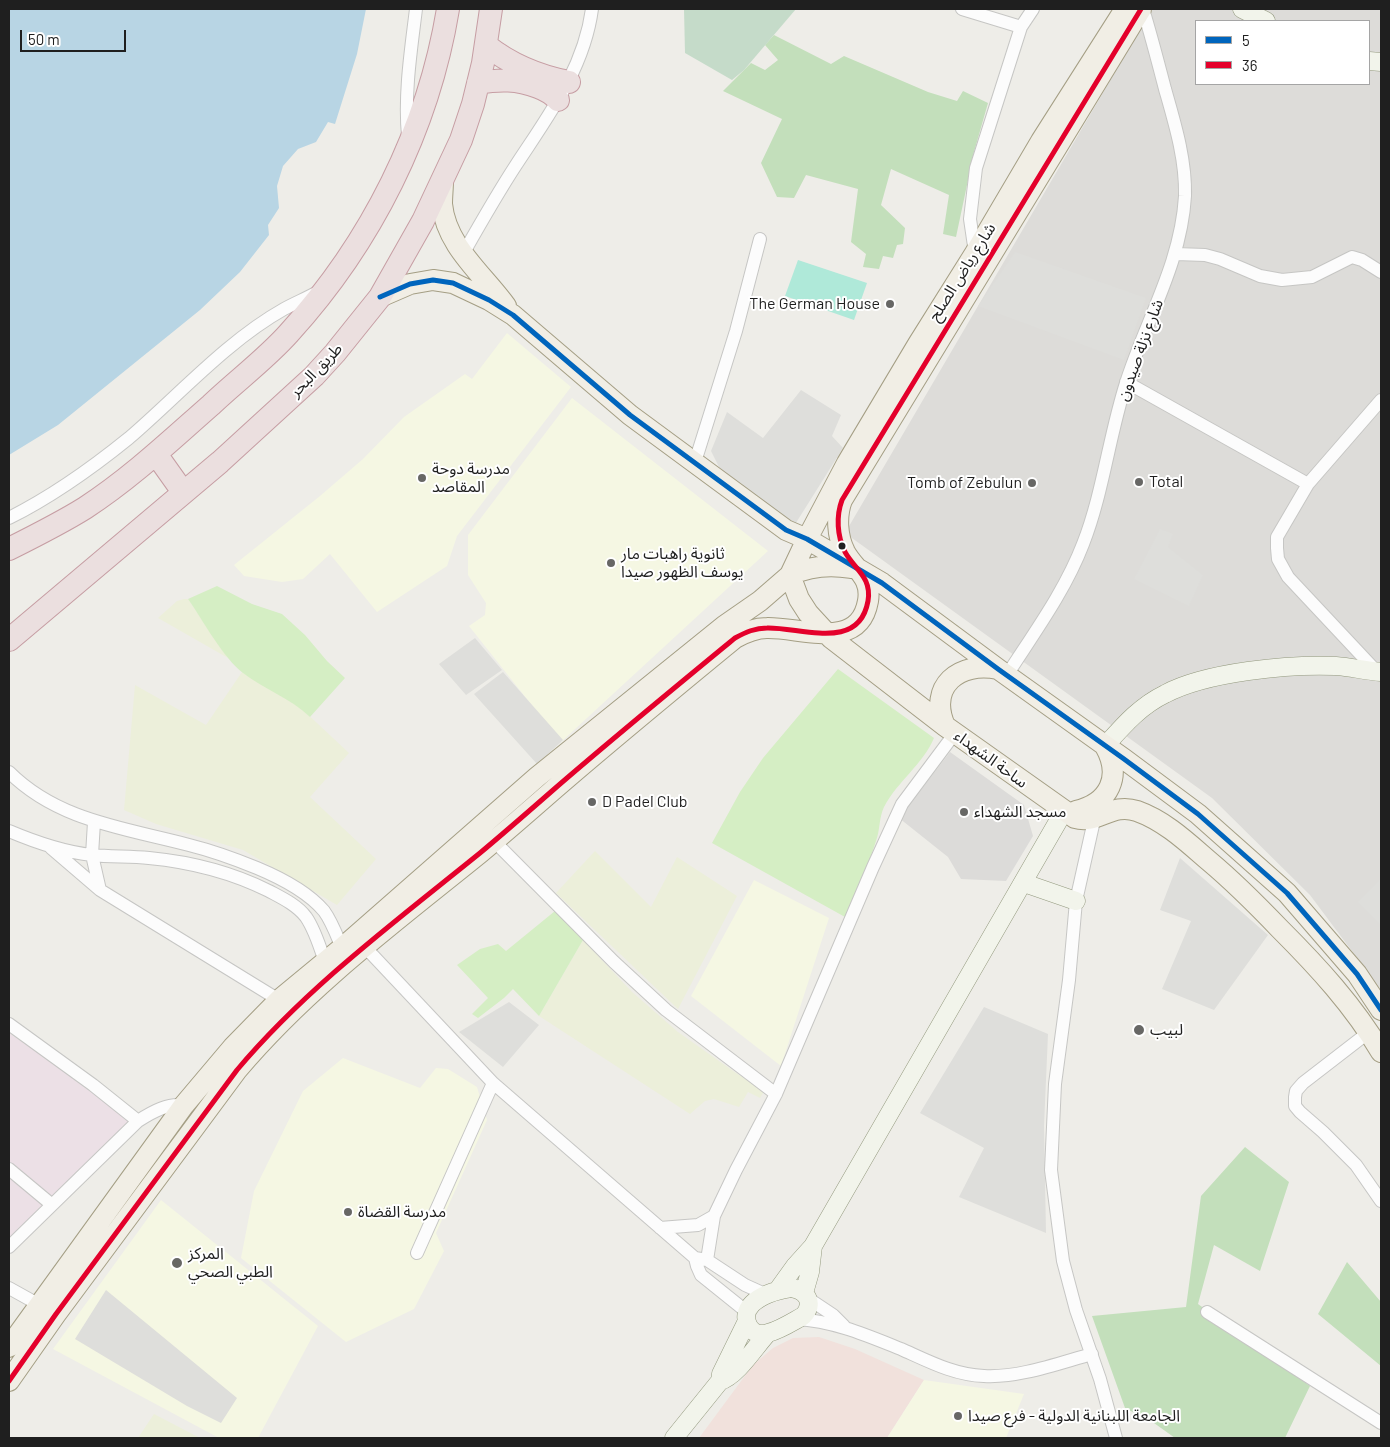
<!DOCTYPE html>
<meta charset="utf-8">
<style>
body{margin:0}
#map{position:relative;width:1390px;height:1447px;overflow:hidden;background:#eeede8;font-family:Barlow,sans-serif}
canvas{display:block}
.frame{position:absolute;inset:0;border:10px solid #1f1f1f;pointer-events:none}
.legend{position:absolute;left:1195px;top:20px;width:175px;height:65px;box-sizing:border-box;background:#fff;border:1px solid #a5a5a5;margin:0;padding:6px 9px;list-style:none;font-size:15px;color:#1f1f1f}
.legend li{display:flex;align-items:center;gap:10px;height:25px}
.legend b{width:25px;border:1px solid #a5a5a5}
.scale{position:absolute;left:20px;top:30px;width:106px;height:22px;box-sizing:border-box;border:2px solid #1f1f1f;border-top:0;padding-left:6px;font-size:15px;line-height:18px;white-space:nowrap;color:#1f1f1f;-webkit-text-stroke:4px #fff;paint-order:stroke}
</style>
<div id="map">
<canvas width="1390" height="1447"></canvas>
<div class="frame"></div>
<ul class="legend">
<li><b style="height:6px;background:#0065bd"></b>5</li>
<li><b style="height:6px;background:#e4002b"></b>36</li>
</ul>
<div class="scale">50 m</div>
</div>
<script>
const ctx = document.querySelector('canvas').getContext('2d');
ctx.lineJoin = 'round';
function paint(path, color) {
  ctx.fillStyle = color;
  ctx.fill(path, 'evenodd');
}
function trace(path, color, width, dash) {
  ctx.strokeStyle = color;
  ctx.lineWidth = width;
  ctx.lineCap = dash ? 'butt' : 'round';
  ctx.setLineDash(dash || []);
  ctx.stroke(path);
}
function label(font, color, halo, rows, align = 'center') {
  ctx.font = font + ' Barlow,"Noto Sans Arabic",sans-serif';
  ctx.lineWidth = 4;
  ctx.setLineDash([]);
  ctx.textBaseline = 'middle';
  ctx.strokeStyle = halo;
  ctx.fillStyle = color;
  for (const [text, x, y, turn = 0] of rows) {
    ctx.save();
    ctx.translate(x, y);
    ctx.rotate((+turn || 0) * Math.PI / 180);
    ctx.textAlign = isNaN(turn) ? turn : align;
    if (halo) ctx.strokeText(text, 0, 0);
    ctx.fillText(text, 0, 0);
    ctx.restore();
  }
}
paint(new Path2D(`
 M1152,9H1381V990L1310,895L1212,798L845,533ZM1196,21H1369V84H1196Z`), '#dddcd9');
paint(new Path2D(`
 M819,1337L855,1349L924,1380L887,1438H699L753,1365L773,1348L793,1338Z`), '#f1e1dc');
paint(new Path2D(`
 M9,1033L50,1061L129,1121L9,1241Z`), '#ece0e6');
paint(new Path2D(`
 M507,333L571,387L457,536L447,566L377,612L330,554L303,579L282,582L244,576L234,565L320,496L363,459L404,417L465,374L472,379Z
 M572,398L768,551L561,742L469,626L485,615L486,603L468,575V535Z
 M754,880L829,918L781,1066L691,996Z
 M343,1058L420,1088L436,1068L448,1069L477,1087L487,1120L436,1233L444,1251L414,1309L346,1342L241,1258L254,1191L303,1091Z
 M161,1200L318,1326L258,1438H219L53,1349Z
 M924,1380L1024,1394L1006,1438H887Z`), '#f5f7e3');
paint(new Path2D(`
 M950,752L1024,805L1033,836L1006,881L961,879L948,857L899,818Z`), '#dcdbd9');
paint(new Path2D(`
 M184,599H188L228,658L158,618L177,601Z
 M242,672L301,708L349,753L310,797L376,859L337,905L243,850L156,824L124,810L135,685L206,725Z
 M595,851L651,907L677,857L737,896L678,1009L556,893Z
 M583,940L632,992L678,1032L736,1073L765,1090L760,1098L748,1092L739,1107L714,1099L705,1101L690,1114L539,1016Z
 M154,1414L200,1438H138Z`), '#ecefda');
paint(new Path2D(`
 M217,586L252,604L282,614L305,635L327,661L345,678L310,717C290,698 264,689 243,673C224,659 202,619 188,599Z
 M838,669L934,738C923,764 897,782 884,807C879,817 880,831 876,841C868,867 856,892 845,917L712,843L740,792L763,758Z
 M555,911L583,940L539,1016L513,989L504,998L478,1018L472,1014L488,998L457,965L480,949L498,944L506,951Z`), '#d5eec4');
paint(new Path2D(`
 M774,35L831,64L844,56L928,92L957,101L963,91L988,103L974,152L956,237L943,234L949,195L891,169L881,205L905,228L903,244L897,245L893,258L883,256L879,269L863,267L866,254L851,242L858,189L806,175L794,198L777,197L761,163L782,119L723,91L751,63L765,70L778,60L765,45Z
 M1245,1147L1289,1182L1260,1271L1214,1245L1198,1304L1310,1386L1285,1438H1175L1154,1423L1125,1408L1092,1316L1186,1307L1201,1196Z
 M1347,1262L1381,1302V1366L1318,1314Z`), '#c3dfbb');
paint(new Path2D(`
 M684,9H796L744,70L732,80L685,53Z`), '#c5dbc9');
paint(new Path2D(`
 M798,260L867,283L854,320L785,296Z`), '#afe9d9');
paint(new Path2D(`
 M1015,252L1146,298L1124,360L978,306Z
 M801,390L841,415L832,436L843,448L794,526L719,467L711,451L727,412L763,438Z
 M1160,529L1173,534L1168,547L1203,575L1189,606L1134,579Z
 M475,638L502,670L466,695L439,664Z
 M503,672L563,740L537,764L474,694Z
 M1180,858L1268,935L1214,1010L1162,989L1191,921L1160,910Z
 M1381,878V925L1358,902Z
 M509,1002L539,1025L503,1067L459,1032Z
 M984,1007L1048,1034L1044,1126L1046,1233L959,1197L984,1148L920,1113Z
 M106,1290L237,1398L221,1423L187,1406L75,1339Z`), '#dededb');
paint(new Path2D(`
 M9,9H366L357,54L335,124L328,122L316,142L298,149L283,166L277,186L279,208L268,225L269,235L240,272L200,310L58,425L9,455Z`), '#b8d5e4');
const street = new Path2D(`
 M962,9L1021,27
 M408,136C404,94 411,50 416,9
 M975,253L970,219L976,168L1021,27L1033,9
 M463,254C480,224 497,194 516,165C548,116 584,69 592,9
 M1176,254L1205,255L1220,259L1260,276L1282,280L1312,277L1352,257L1362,260L1381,272
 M1126,382L1308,484
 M695,462L736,331L760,239
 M9,518C51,497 92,468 129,438C178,396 227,341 284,309C295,303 307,298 318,292
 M1378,673L1288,577L1278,559L1277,548V537L1308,484L1381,400
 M1007,675C1034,633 1065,591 1083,544C1103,493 1109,436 1126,383C1146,320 1181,264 1185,196C1186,160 1175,124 1165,89C1158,62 1151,35 1143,9
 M9,772C58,821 125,828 189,845C213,851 235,859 257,868C281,878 307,891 324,911C332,922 337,936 342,948
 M1093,813V825L1076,901L1069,980L1055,1084L1051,1170L1063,1261L1076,1310L1100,1379L1116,1438
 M94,822L92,855L100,890
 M9,831C35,842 63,852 92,855C111,857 130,856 149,858C191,862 231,872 269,891C282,898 297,905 306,917C315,930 320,947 325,962
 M494,841L614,962L666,1010L776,1094
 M51,848L100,890L279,1000
 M365,947L493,1083L695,1258L707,1260L745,1285L767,1295
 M9,1024L93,1085L138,1121
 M1369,1032L1303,1083L1296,1091L1295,1097V1106L1300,1112L1323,1132L1356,1165L1381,1201
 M9,1169L51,1204
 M660,1228L698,1225L714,1216
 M9,1247L138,1121C152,1112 169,1102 186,1106
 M417,1253L493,1083
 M695,1258L697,1266L701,1275L747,1312
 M707,1260L714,1216L736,1170L776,1094L873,867L902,804L955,733
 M9,1288L45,1308
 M809,1299L833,1315L844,1326
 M1207,1312L1381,1423
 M796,1319C834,1321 866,1335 901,1349C928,1361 954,1375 984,1376C1019,1378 1059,1363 1092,1354`);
const secondary = new Path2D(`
 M1242,9L1266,21
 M1369,61L1381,62
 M1105,746C1123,726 1140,706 1165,694C1206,672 1289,664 1336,666C1351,667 1366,671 1381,672
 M1024,883L1076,901
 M791,1288C807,1290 815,1304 803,1316C792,1322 780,1330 768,1333C750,1339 739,1317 752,1304C762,1294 778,1290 791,1288Z
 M777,1291L795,1266L813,1246L1064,811
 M804,1293L810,1272L813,1246
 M720,1381L721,1374L746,1323
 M674,1438L720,1381C737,1376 755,1347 767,1334`);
const primary = new Path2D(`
 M443,180C443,188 442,196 442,204C446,246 483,274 506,306
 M380,297L410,284L433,280L453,283L489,300L513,315L630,415L786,530L807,539L882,583L998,669L1124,759L1198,814L1287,893L1357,974L1381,1010
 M851,568C829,564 810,566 790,575L799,599L808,613L831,638L945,726L1075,818C1098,825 1111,802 1137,811C1165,821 1187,842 1209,861C1234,882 1257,905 1280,929C1317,966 1354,1006 1381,1052
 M945,726C928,686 959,661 998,669
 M1076,811C1110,803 1122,776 1105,746
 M9,1347L184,1105L233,1047L279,1000L342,948L537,777L724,626L760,601L790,575L807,539L847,463L918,344L975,253L1041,141L1125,9
 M9,1381L56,1314L237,1070C307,987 396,921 480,853C504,833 528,812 552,791C612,739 673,689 735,638C746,632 755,628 767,628C801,627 859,652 868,601C872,577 855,570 845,552C837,536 836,516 842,500L1141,9`);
const highway = new Path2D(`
 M486,45C511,65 538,76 569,82
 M478,83C500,79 517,79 538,87C546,90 552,93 558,100
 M156,454L183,492
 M9,549C35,536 61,523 85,508C131,478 170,441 211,405C235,382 267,358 289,333C371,243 428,130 448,9
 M9,640L220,462L314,376L335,353L380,297L423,221L461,140L473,104L483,63L491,9`);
trace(street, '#c6c6c4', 14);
trace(secondary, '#93997e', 19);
trace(primary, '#a49e84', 22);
trace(highway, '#c69da3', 24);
trace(street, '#fcfcfc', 12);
trace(secondary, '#f2f4eb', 18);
trace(primary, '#f1eee5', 20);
trace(highway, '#ebdfdf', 22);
trace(new Path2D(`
 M380,297L410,284L433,280L453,283L489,300L513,315L630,415L786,530L807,539L882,583L998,669L1124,759L1198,814L1287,893L1357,974L1381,1010`), '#0065bd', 5);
trace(new Path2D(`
 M9,1381L56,1314L237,1070C307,987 396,921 480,853C504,833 528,812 552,791C612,739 673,689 735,638C746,632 755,628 767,628C801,627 859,652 868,601C872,577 855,570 845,552C837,536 836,516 842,500L1141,9`), '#e4002b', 5);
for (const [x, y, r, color] of [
 [890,304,5,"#676765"],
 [422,478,5,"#676765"],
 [1139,482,5,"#676765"],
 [1032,483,5,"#676765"],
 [842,546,4.5,"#1f1f1f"],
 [611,563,5,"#676765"],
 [592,802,5,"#676765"],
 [964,812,5,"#676765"],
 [1139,1030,6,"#676765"],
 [348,1212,5,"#676765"],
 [177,1263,6,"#676765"],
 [958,1416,5,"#676765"]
]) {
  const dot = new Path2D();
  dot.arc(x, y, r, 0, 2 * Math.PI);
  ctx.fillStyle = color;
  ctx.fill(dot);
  trace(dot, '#fff', 2);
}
label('16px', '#1f1f1f', '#fff', [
 ["شارع رياض الصلح",962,272,-58],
 ["شارع نزلة صيدون",1140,350,-70],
 ["طريق البحر",316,370,-46],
 ["ساحة الشهداء",991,759,36]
]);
label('16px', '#1f1f1f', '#fff', [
 ["The German House",880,304,"right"],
 ["مدرسة دوحة",432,469],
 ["المقاصد",432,487],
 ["Total",1149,482],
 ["Tomb of Zebulun",1022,483,"right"],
 ["ثانوية راهبات مار",621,554],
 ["يوسف الظهور صيدا",621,572],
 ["D Padel Club",602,802],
 ["مسجد الشهداء",974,812],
 ["لبيب",1150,1030],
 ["مدرسة القضاة",358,1212],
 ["المركز",188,1254],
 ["الطبي الصحي",188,1272],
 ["الجامعة اللبنانية الدولية - فرع صيدا",968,1416]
], 'left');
</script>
